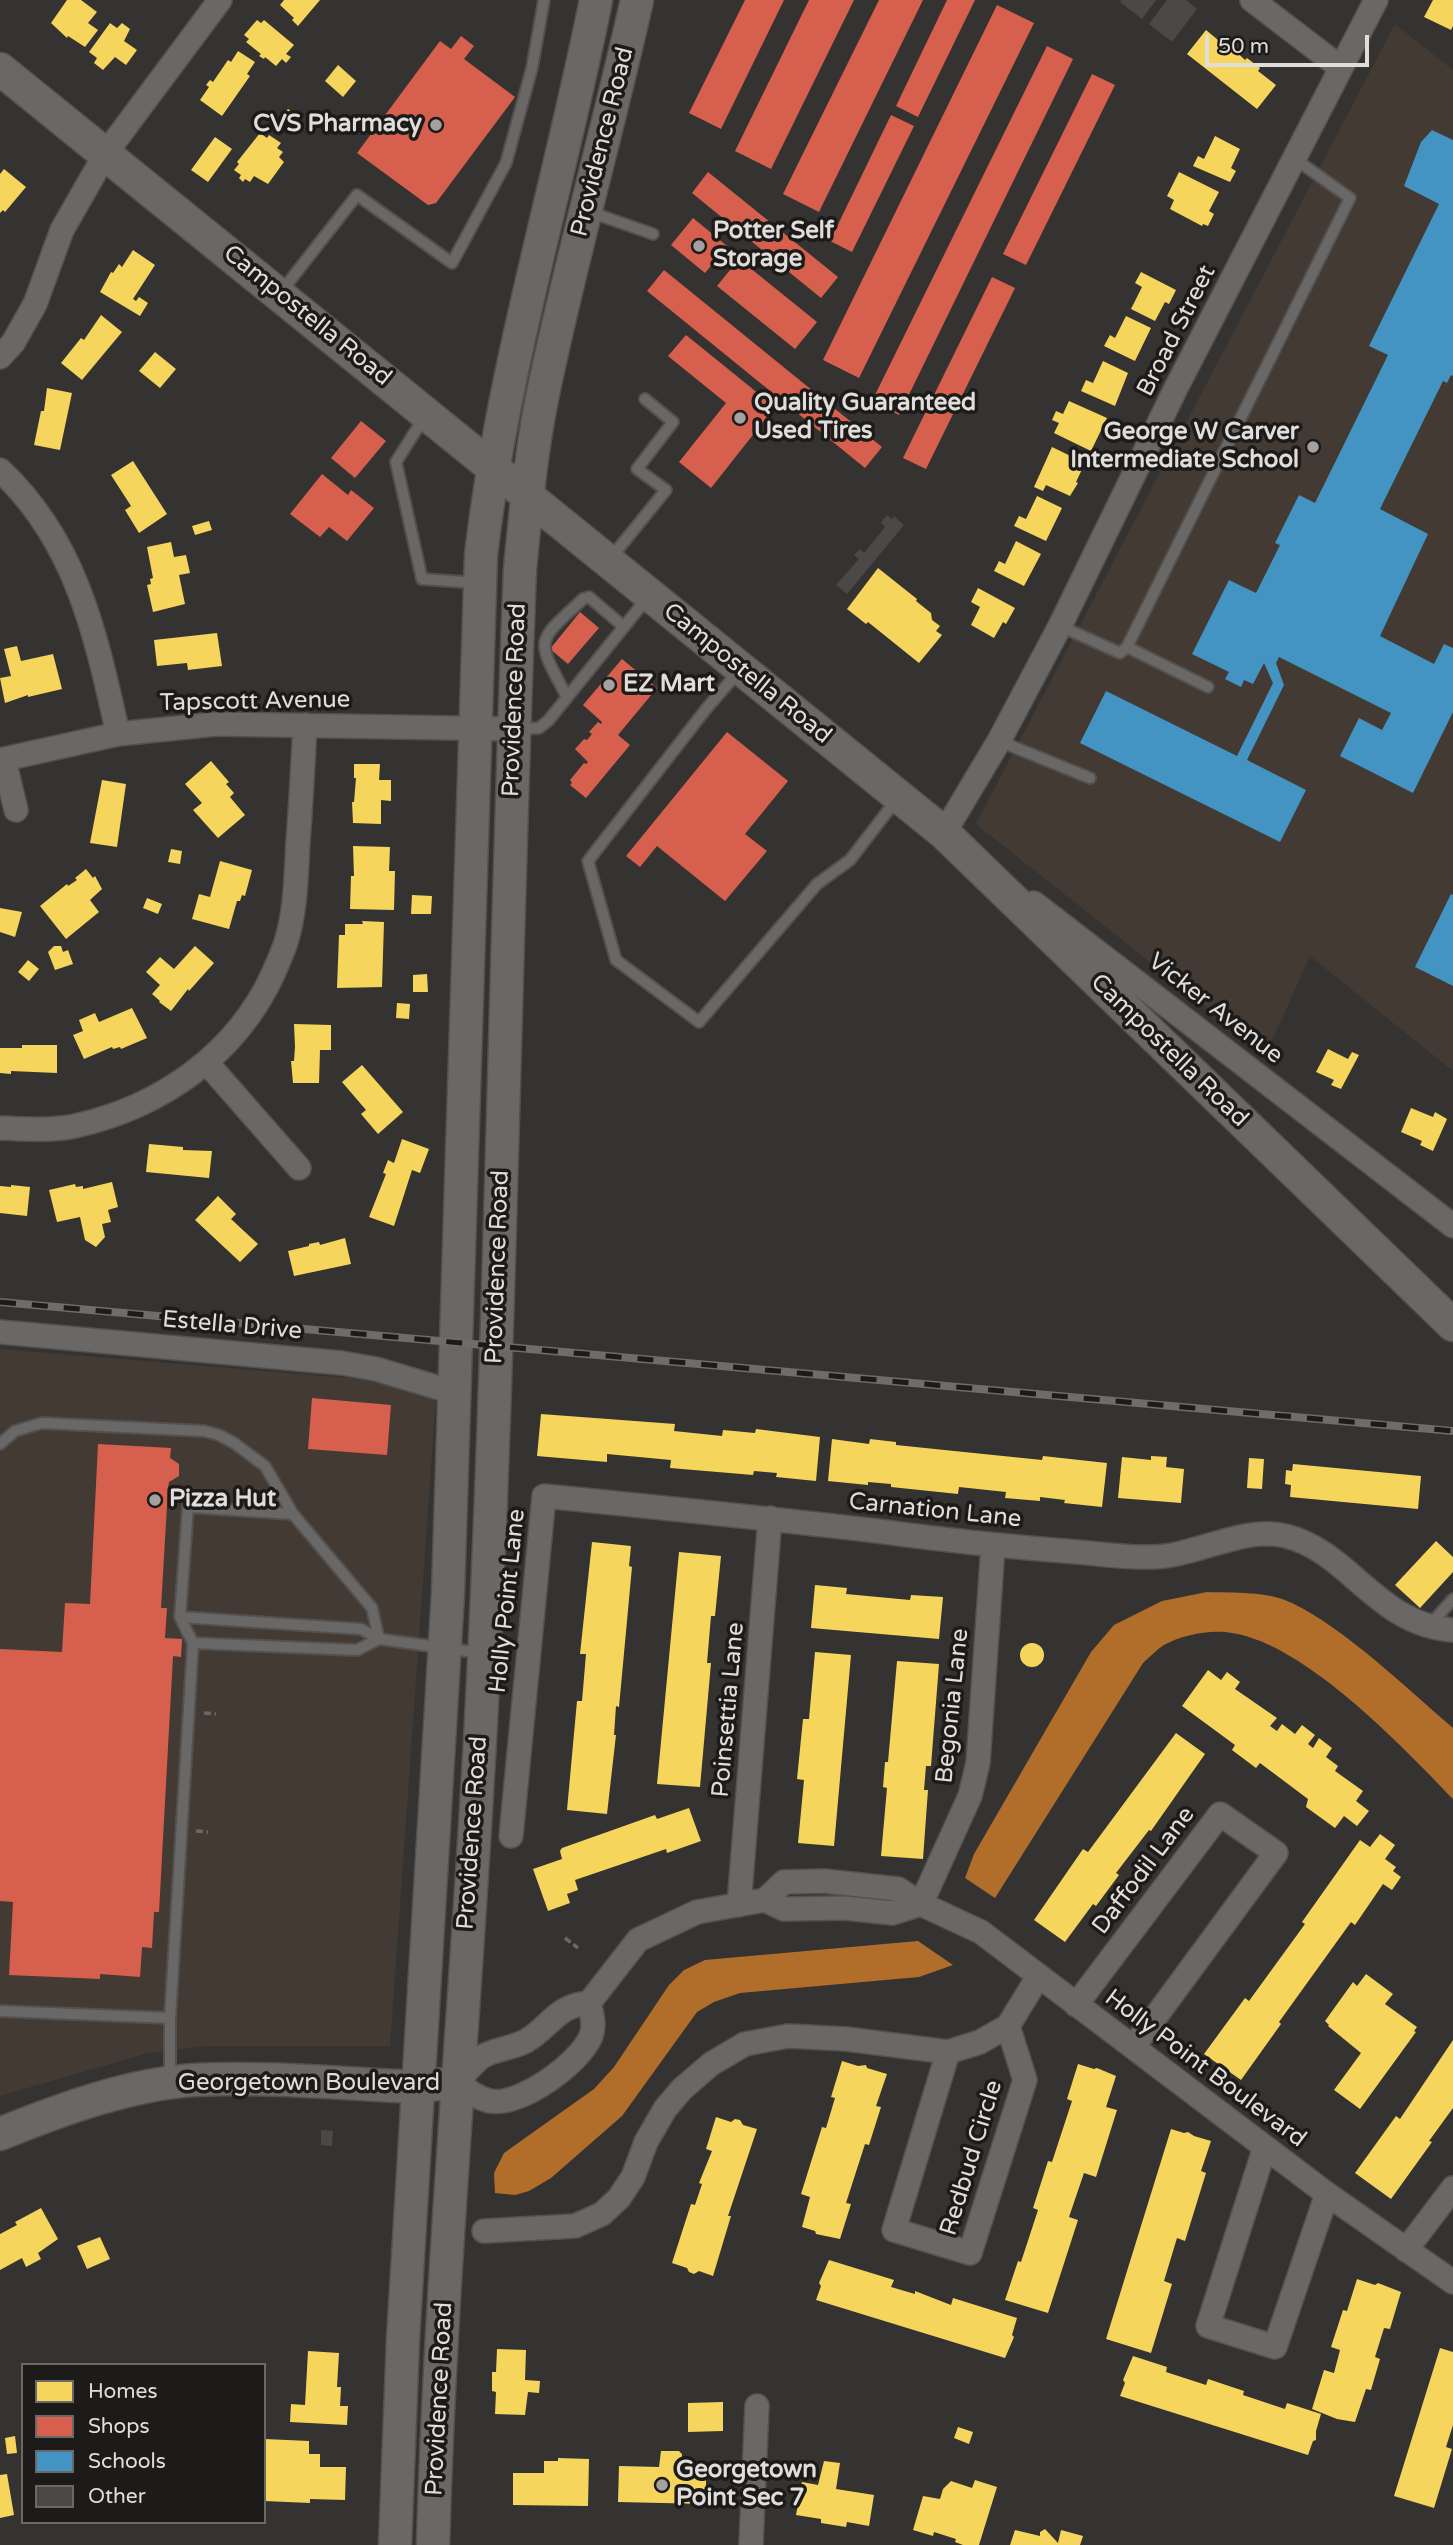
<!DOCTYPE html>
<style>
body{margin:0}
#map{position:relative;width:1453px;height:2545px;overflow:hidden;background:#353331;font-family:"Varela Round",sans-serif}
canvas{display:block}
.legend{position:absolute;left:21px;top:2363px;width:245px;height:161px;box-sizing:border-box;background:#1d1b19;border:2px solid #6b6967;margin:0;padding:9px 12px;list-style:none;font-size:21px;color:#e0dddb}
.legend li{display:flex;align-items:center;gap:14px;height:35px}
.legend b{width:35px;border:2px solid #6b6967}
.scale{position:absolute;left:1205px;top:35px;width:164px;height:32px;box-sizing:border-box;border:4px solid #e0dddb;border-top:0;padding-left:9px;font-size:21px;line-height:24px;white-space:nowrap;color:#e0dddb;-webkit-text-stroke:5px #1d1b19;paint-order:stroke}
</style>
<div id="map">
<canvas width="1453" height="2545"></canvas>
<ul class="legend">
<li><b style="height:19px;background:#f6d55c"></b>Homes</li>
<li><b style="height:19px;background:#d6604d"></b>Shops</li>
<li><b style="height:19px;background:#4393c3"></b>Schools</li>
<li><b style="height:19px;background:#4b4948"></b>Other</li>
</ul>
<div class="scale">50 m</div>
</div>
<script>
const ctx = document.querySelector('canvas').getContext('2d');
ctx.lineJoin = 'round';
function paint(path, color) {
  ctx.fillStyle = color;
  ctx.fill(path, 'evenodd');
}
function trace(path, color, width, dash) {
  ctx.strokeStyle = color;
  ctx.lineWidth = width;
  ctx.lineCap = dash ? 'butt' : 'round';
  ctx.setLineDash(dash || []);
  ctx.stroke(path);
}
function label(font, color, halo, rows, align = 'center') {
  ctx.font = font + ' "Varela Round",sans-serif';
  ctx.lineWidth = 7;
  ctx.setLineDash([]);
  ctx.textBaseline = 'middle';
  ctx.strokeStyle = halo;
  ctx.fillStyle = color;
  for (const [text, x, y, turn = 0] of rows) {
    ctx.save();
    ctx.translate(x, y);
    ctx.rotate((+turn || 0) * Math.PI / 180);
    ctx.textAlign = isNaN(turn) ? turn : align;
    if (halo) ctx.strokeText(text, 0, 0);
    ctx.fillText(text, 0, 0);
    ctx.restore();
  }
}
paint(new Path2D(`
 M1395,24L1453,70V1071L1310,956L1266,1054L976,824Z
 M0,1349L372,1380L436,1397L390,2046H204L145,2054L0,2096Z`), '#433a34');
paint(new Path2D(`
 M1207,1592C1234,1593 1267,1591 1292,1603C1346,1629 1406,1688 1453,1728V1799C1402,1746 1305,1644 1232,1633C1211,1629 1182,1635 1164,1645C1156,1650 1150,1657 1143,1663L995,1898L965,1878L974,1854L1091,1652L1114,1625L1162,1601Z
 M918,1941L953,1965L919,1977L740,1993L714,2002L697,2012L622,2116L551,2178L529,2191L515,2195L495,2193L494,2173L504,2153L594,2089L614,2067L669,1985L684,1970L705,1960Z`), '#b16d2a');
paint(new Path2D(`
 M67,0H81L97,12L88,23L98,30L85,47L68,36L67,38L51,23Z
 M284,0H320L298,26L292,20L294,18L280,5Z
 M1433,0H1453V26L1451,30L1424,17Z
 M257,20L261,23L264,20L294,45L286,54L291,57L286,63L282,59L276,66L265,57L264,59L259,56L261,54L246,42L249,39L244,35Z
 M110,23L117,28L122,23L130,29L124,41L137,50L126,65L115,57L103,70L94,63L97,58L89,52Z
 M1206,30L1224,45L1226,42L1245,60L1247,58L1260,68L1258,71L1276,85L1257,109L1187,54Z
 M238,51L255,62L247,74L250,76L222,116L200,100L209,87L206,85L210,80L213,82L228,60L231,62Z
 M338,65L356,81L343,97L325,81Z
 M288,109L296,115L292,120L295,122L290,129L279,120Z
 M260,133L267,138L269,135L281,143L277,148L283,152L279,157L284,162L268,184L254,176L250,182L245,179L243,182L239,178L241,175L234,170L239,164L237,162Z
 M1215,136L1240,149L1231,168L1236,171L1230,182L1193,166L1198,156L1204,159Z
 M215,137L232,149L208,182L191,170Z
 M4,169L26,187L5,212L3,210L0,213V174Z
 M1179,172L1219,192L1209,211L1214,214L1208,226L1203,224L1202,226L1170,209L1174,200L1167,196Z
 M133,250L155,265L133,299L136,301L139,297L148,303L140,316L100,292L111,272L113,273L119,264L122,267Z
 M1141,272L1176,290L1169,304L1165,302L1155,321L1131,309L1142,287L1135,283Z
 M101,315L122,332L82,380L61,363L81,338L84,340Z
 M1126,316L1151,328L1135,361L1104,346L1110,335L1115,338Z
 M155,352L176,369L160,388L139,371Z
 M1103,361L1128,373L1115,406L1081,391L1086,380L1093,383Z
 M47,388L72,393L60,450L34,445L41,411H44Z
 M1069,401L1107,418L1091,451L1054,433L1059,423L1052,420L1056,411L1063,414Z
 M1052,447L1085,463L1076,482L1078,483L1070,496L1046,485L1043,491L1034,487Z
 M133,461L167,514L139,533L125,510L131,506L111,475Z
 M1037,496L1062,508L1046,541L1014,526L1019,516L1026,519Z
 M209,521L212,530L195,535L192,526Z
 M1016,541L1041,554L1024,586L994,571L999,561L1005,564Z
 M171,542L174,557L186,555L190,573L179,575L185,604L153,612L147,585L151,584L150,579L153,578L147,547Z
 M878,568L917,599L916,601L931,613L932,620L940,626L936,631L942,635L919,663L868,622L866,624L847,609Z
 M978,588L1015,608L1006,624L1003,622L994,638L971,625L980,607L971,602Z
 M217,633L222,666L188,670L187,663L157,666L154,640Z
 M17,646L21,661L53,654L62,689L28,697V695L5,703L0,678L11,676L4,649Z
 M211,761L229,782L226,784L234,793L230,797L245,815L218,838L193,810L202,803L185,784Z
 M354,764H380L379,780H391V801L381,800V824L353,823L352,802H354L356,778H354Z
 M102,780L126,784L117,847L90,843Z
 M353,846L390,847L389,871H395L394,910L350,909L351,876H354Z
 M171,849L182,851L180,864L168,862Z
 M220,861L252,870L245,896L242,895L240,901H237L229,929L192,919L199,894L210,897Z
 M86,869L93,878L95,876L102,889L90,900L99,912L66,939L40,906L67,884L68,886L77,880L75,878Z
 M412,895L432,896L431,914H411Z
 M147,898L162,904L158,914L143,908Z
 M0,908L22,912L15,937L0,932Z
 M362,921L384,922L382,987L337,988L339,935H345V924H363Z
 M54,946H61L63,952L68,950L73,964L55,970L48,952Z
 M195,946L214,963L189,991L188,989L171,1011L159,1002L160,1001L152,994L160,985L146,972L160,957L174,969Z
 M28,960L39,969L29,981L18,972Z
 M427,974L428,992H413V975Z
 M397,1003L410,1004L409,1019L396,1018Z
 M132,1008L147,1038L121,1049L120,1047L113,1049L112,1047L84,1059L73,1035L83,1031L79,1020L95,1013L99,1022Z
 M294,1024L331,1025V1050H320L319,1083H293L291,1061H294L295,1047Z
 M22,1045H57V1073L11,1071V1074L0,1073V1048H22Z
 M1328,1049L1348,1059L1352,1052L1359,1055L1341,1089L1331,1085L1334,1080L1316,1072Z
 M362,1065L403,1112L378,1134L361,1114L366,1110L342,1082Z
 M1411,1108L1433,1117L1435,1112L1447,1119L1433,1151L1420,1145L1422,1141L1401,1132Z
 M402,1139L429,1149L420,1173L412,1170L394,1226L369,1217L386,1174L383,1173L388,1160L394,1163Z
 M149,1144L183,1147V1150L212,1151L209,1178L146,1172Z
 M112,1182L118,1207L108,1210L111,1222L102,1224L105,1237L96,1247L85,1240L80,1217L57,1222L49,1190L75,1184L76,1187L83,1186V1189Z
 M11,1185L30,1187L27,1216L0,1213V1186L11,1187Z
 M218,1196L236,1214L231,1219L258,1244L240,1262L195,1220Z
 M345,1238L351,1264L294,1276L288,1251L309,1246V1244L319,1242L320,1245Z
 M541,1414L675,1424L674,1431L722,1436L723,1430L755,1433L756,1429L820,1437L816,1481L776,1477L777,1473L754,1471L753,1475L670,1468L671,1460L607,1454V1462L537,1456Z
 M832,1439L869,1444L870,1439L896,1442V1445L1042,1460L1043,1456L1107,1463L1102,1507L1064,1503L1065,1500L1040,1497V1501L1005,1498L1006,1492L959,1487L958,1494L891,1487V1484L868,1482V1485L828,1481Z
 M1151,1456L1167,1457L1166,1467L1184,1469L1181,1503L1118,1498L1122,1457L1151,1460Z
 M1249,1458L1264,1459L1262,1489L1247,1488Z
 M1293,1464L1421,1476L1418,1509L1290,1497L1291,1485L1285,1484L1286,1470L1292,1471Z
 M1436,1541L1453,1557V1572L1420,1608L1395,1585Z
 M592,1542L631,1546L629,1566L632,1567L619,1707L616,1706L614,1735H616L607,1814L567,1810L577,1701H582L586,1654H580Z
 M679,1552L721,1556L715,1616H711L707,1663H711L700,1787L657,1784Z
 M815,1585L847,1588L846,1594L910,1600L911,1595L943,1597L939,1639L811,1628Z
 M1020 1655a12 12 0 1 1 24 0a12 12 0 1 1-24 0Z
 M815,1652L851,1655L834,1846L798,1843L804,1780L797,1779L803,1719H809Z
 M897,1661L939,1664L931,1766H926L924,1790H928L923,1859L881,1856L887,1788L883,1787L885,1762H888Z
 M1208,1670L1221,1680L1227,1672L1240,1682L1235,1689L1277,1718L1270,1726L1277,1731L1282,1724L1295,1734L1302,1725L1315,1735L1308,1744L1313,1748L1319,1738L1332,1748L1326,1757L1338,1766L1335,1771L1363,1791L1356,1801L1369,1811L1357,1826L1344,1816L1335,1828L1306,1807L1308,1799L1260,1763L1256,1768L1232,1750L1235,1745L1182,1706Z
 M1176,1733L1205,1754L1151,1831L1149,1830L1116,1873L1119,1875L1096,1906L1093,1904L1065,1942L1034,1920L1083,1849L1088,1852Z
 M689,1808L701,1841L667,1853L666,1849L575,1880L578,1890L567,1894L570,1903L548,1911L533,1869L562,1859L560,1851L562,1848L655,1815L657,1819Z
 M1380,1834L1395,1845L1385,1859L1396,1867L1393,1871L1401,1877L1392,1890L1383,1884L1355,1925L1351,1922L1279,2022L1281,2024L1241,2080L1204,2054L1245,1998L1249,2001L1305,1924L1302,1922L1360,1840L1370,1847Z
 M1366,1974L1393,1994L1385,2004L1417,2027L1414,2031L1416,2032L1360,2109L1334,2090L1361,2053L1328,2026L1329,2025L1325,2021L1353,1982L1357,1986Z
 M1453,2040V2108L1429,2141L1432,2142L1391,2199L1355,2173L1396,2116L1400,2119Z
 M842,2061L858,2066L866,2065L867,2068L887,2074L876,2106L881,2107L869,2145L865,2144L846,2203L851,2204L840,2239L816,2234L815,2231L802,2227L810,2197L801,2194L822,2127L826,2128L835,2098L831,2097Z
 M1078,2064L1094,2069L1097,2068L1116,2076L1106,2107L1117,2110L1096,2177L1084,2173L1069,2217L1078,2220L1048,2313L1005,2300L1018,2261L1021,2262L1038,2210L1033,2208L1048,2161L1052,2162L1072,2101L1067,2099Z
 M716,2117L731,2122L735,2119L740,2120L743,2125L757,2129L728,2216H731L713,2276L699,2271L694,2274L689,2272L687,2268L672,2263L691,2204L695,2205L702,2184L699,2183L712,2151L706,2149Z
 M1171,2129L1184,2133L1188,2132L1194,2136L1211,2141L1201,2171L1206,2173L1185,2241L1177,2238L1164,2281L1172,2284L1151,2353L1106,2339Z
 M41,2208L58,2239L38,2253L41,2259L26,2267L22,2258L0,2270V2234L17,2225L15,2222Z
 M100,2237L110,2259L87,2269L77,2246Z
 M829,2260L894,2280L891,2287L915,2294V2291L951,2305L953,2298L1017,2318L1012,2335L1014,2337L1005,2358L816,2300L821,2286L819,2283Z
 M1357,2279L1375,2285L1378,2283L1401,2292L1390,2329L1384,2328L1375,2357L1380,2359L1371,2390L1366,2389L1355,2422L1337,2419L1312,2409L1324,2370L1334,2373L1340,2350L1331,2347L1343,2310L1347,2311Z
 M1440,2348L1453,2352V2425L1446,2447L1452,2449L1434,2508L1394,2496Z
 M497,2349L526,2350L525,2380L540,2381L539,2393L528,2392L525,2415L495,2414L496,2392L492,2391V2372H496Z
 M308,2351L339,2353L337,2387H341L340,2406H348L347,2425L290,2422L291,2404L305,2405Z
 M1133,2356L1167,2367L1166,2372L1206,2385L1208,2379L1244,2391L1243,2395L1285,2409L1287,2403L1321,2414L1316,2431V2440L1313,2441L1308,2455L1120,2396L1125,2383L1123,2380Z
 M723,2402V2431L688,2432V2403Z
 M958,2427L973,2432L969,2444L954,2438Z
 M15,2436L17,2453L7,2454L5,2438Z
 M265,2439L309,2441V2454H320V2467H346L345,2500L310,2499V2503L264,2501Z
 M661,2451H679L682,2454L681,2467L687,2465L706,2468V2504L618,2502L619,2466L659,2467Z
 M558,2458L589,2459L588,2506L513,2505V2473H544V2461H558Z
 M824,2461L840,2463L836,2489L874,2495L869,2526L847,2522L846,2527L821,2523V2519L796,2515L802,2482L818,2485Z
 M7,2474L14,2515L0,2518V2475Z
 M975,2480L997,2487L979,2545H963L955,2542L956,2539L934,2532L933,2536L913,2530L923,2496L940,2499L943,2489L951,2481L972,2488Z
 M1045,2529L1058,2543L1061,2530L1083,2536L1080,2545H1010L1015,2530L1040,2536V2532Z`), '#f6d55c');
paint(new Path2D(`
 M745,0H784L721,129L689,113Z
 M809,0H854L771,169L735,151Z
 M879,0H923L819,212L783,194Z
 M947,0H975L918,117L896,106Z
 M997,5L1034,23L859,378L823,360Z
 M461,36L474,46L464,59L515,97L436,203L428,205L357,153L440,41L451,49Z
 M1047,46L1073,59L899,415L872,401Z
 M1092,74L1115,85L1026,265L1003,254Z
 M891,115L914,126L852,252L830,241Z
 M708,172L838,277L821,298L692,193Z
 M693,218L727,246L705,273L671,245Z
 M739,259L817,322L795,349L717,286Z
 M664,270L882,447L865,468L647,291Z
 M992,277L1015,288L926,469L903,458Z
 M686,335L775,407L711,488L679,462L726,403L668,356Z
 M361,421L386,441L355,478L331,458Z
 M322,474L348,495L351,490L374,508L347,541L329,527L320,537L290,514Z
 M580,612L599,628L568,664L550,649Z
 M622,659L657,688L618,735L630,745L586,798L570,785L572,783L570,780L584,763L586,764L588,762L575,749L584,739L587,740L592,734L589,732L598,722L601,724L602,722L583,705Z
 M727,732L788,781L745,834L767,851L725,901L657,846L640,867L626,856Z
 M312,1398L391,1405L387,1455L308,1449Z
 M98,1444L171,1448L170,1458L179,1464V1476L169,1482L168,1488L161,1608H167L165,1638L182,1639L181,1657L173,1656L159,1912H154L152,1948L142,1947L140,1977L100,1974V1979L9,1975L13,1902L0,1901V1649L62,1652L65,1603L90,1604Z`), '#d6604d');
paint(new Path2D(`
 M1432,130L1453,140V376L1451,375L1447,383L1443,381L1380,509L1428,534L1380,636L1434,664L1444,644L1453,648V712L1413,793L1340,756L1359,718L1382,730L1391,713L1279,657L1276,663L1284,685L1247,760L1306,790L1280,842L1080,743L1106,691L1237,756L1273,683L1264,663L1253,684L1244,680L1241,687L1225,679L1229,672L1192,654L1229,580L1256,593L1280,545L1275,543L1299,495L1315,503L1388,355L1369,346L1439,204L1404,186L1421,142Z
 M1451,894L1453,895V986L1415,967Z`), '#4393c3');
paint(new Path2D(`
 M1121,0H1156L1142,19L1120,2Z
 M1167,0H1186L1197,9L1172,42L1149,24Z
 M1097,449L1115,457L1110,468L1092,460Z
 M887,515L892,519L894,516L904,525L847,594L836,585L859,559L854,555L860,549L864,553L885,527L881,523Z
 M321,2130L333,2131L332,2146L321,2145Z`), '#4b4948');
const lane = new Path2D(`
 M590,212L653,234
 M281,292L357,195L452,263L506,163L532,68L544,0
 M425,416L396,462L422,579L477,583
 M610,559L666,490L637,469L673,422L645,399
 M1060,626L1120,653L1127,647L1350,198L1295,159
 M1127,647L1208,687
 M740,670L706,709L588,861L616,960L699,1022L817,884L850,860L897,799
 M567,697C536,638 534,644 583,599L589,597L624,627
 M516,729L539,728L548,721L648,597
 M999,741L1090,778
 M0,1444L15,1431L42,1423L204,1431L219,1435L234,1443L265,1466L293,1514L372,1608L379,1639
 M180,1617L361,1629L379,1639L481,1653
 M1430,1625L1453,1599
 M193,1643L357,1650L379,1639
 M0,2011L170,2018
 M170,2081V2018L193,1643L180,1617L188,1507L293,1514`);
const street = new Path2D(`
 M1252,0L1341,68
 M0,357L13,343L35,304L62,230L106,153L220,0
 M0,470C77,542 96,636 118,734
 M0,760L118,734L216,724L514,729
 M4,760L16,810
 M954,841L944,833L999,741L1060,626L1176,388L1376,0
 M1034,903L1453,1226
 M207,1063L299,1168
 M0,1128C24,1129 51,1131 75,1126C161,1107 237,1054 274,972C278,962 283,952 286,942C296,910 296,876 298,842C301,803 303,764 305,725
 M0,1332L342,1363L376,1369L456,1393
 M511,1836L544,1496C655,1507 766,1518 877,1531C943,1540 1010,1547 1077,1552C1101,1554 1127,1558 1151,1557C1195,1557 1244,1525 1286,1536C1350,1552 1377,1625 1453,1630
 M765,1900L784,1909L845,1908L892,1913L921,1904
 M921,1904L970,1796L978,1763L993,1546
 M739,1905L770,1518
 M589,2003C557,2005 551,2026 526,2041C511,2049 492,2049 480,2058C472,2065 464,2074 457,2082C467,2090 477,2098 490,2101C520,2107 580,2063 591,2036C595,2025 592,2014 589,2003L638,1940L697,1912L765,1900L784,1882L824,1881L898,1889L921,1904L981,1932L1327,2194L1453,2282
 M1076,2005L1220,1814L1276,1853L1134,2046
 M948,2052L894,2230L970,2253L1025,2080L1008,2026
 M1265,2147L1208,2326L1275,2347L1327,2194
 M484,2231L575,2226L602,2214L619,2198L633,2177L646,2142L665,2109L682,2089L711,2064L745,2044L788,2036L846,2039L948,2052L980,2042L1008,2026L1038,1977
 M1406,2250L1453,2188
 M751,2545L757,2406`);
const secondary = new Path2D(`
 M0,69L944,833L1453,1325
 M0,2134C59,2110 130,2084 194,2080C268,2076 344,2084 418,2087L438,2084
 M395,2545L403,2339L448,1593L481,555C503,367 559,185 596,0
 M433,2545C441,2263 468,1983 482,1702C501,1324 505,947 520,569C526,509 531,449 544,389C571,259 608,130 637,0`);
trace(lane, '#535150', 14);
trace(street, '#535150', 26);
trace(secondary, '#535150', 35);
trace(new Path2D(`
 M204,1713L216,1714
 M196,1831L208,1832
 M565,1938L578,1948`), '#6a6967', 3.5, [7, 3.5]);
trace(lane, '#6a6867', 10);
trace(street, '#6a6867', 23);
trace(secondary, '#6a6867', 32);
const rail = new Path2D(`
 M0,1302L1453,1431`);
trace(rail, '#6e6d6c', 8);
trace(rail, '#1d1b19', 5, [16]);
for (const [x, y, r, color] of [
 [436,125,7,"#a4a2a0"],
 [699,246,7,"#a4a2a0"],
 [740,418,7,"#a4a2a0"],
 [1313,447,7,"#a4a2a0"],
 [609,685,7,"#a4a2a0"],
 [155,1500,7,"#a4a2a0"],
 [662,2485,7,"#a4a2a0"]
]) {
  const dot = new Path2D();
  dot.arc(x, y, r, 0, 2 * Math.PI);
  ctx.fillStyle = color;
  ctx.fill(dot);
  trace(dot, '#1d1b19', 2.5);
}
label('bold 24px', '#e0dddb', '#1d1b19', [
 ["CVS Pharmacy",422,125,"right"],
 ["Potter Self",713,232],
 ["Storage",713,260],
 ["Quality Guaranteed",754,404],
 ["Used Tires",754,432],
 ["George W Carver",1299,433,"right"],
 ["Intermediate School",1299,461,"right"],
 ["EZ Mart",623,685],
 ["Pizza Hut",169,1500],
 ["Georgetown",676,2471],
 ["Point Sec 7",676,2499]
], 'left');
label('24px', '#e0dddb', '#1d1b19', [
 ["Providence Road",603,142,-76],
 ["Campostella Road",307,316,39],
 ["Broad Street",1177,331,-63],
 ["Campostella Road",747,674,39],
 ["Providence Road",515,700,-88],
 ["Tapscott Avenue",255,702,-1],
 ["Vicker Avenue",1215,1009,38],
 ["Campostella Road",1169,1051,44],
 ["Providence Road",498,1267,-88],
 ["Estella Drive",232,1326,5],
 ["Carnation Lane",935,1511,6],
 ["Holly Point Lane",508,1601,-84],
 ["Begonia Lane",953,1706,-84],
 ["Poinsettia Lane",729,1710,-85],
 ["Providence Road",473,1833,-86],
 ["Daffodil Lane",1144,1871,-53],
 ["Holly Point Boulevard",1205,2069,37],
 ["Georgetown Boulevard",309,2084],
 ["Redbud Circle",972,2158,-73],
 ["Providence Road",440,2399,-87]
]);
</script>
